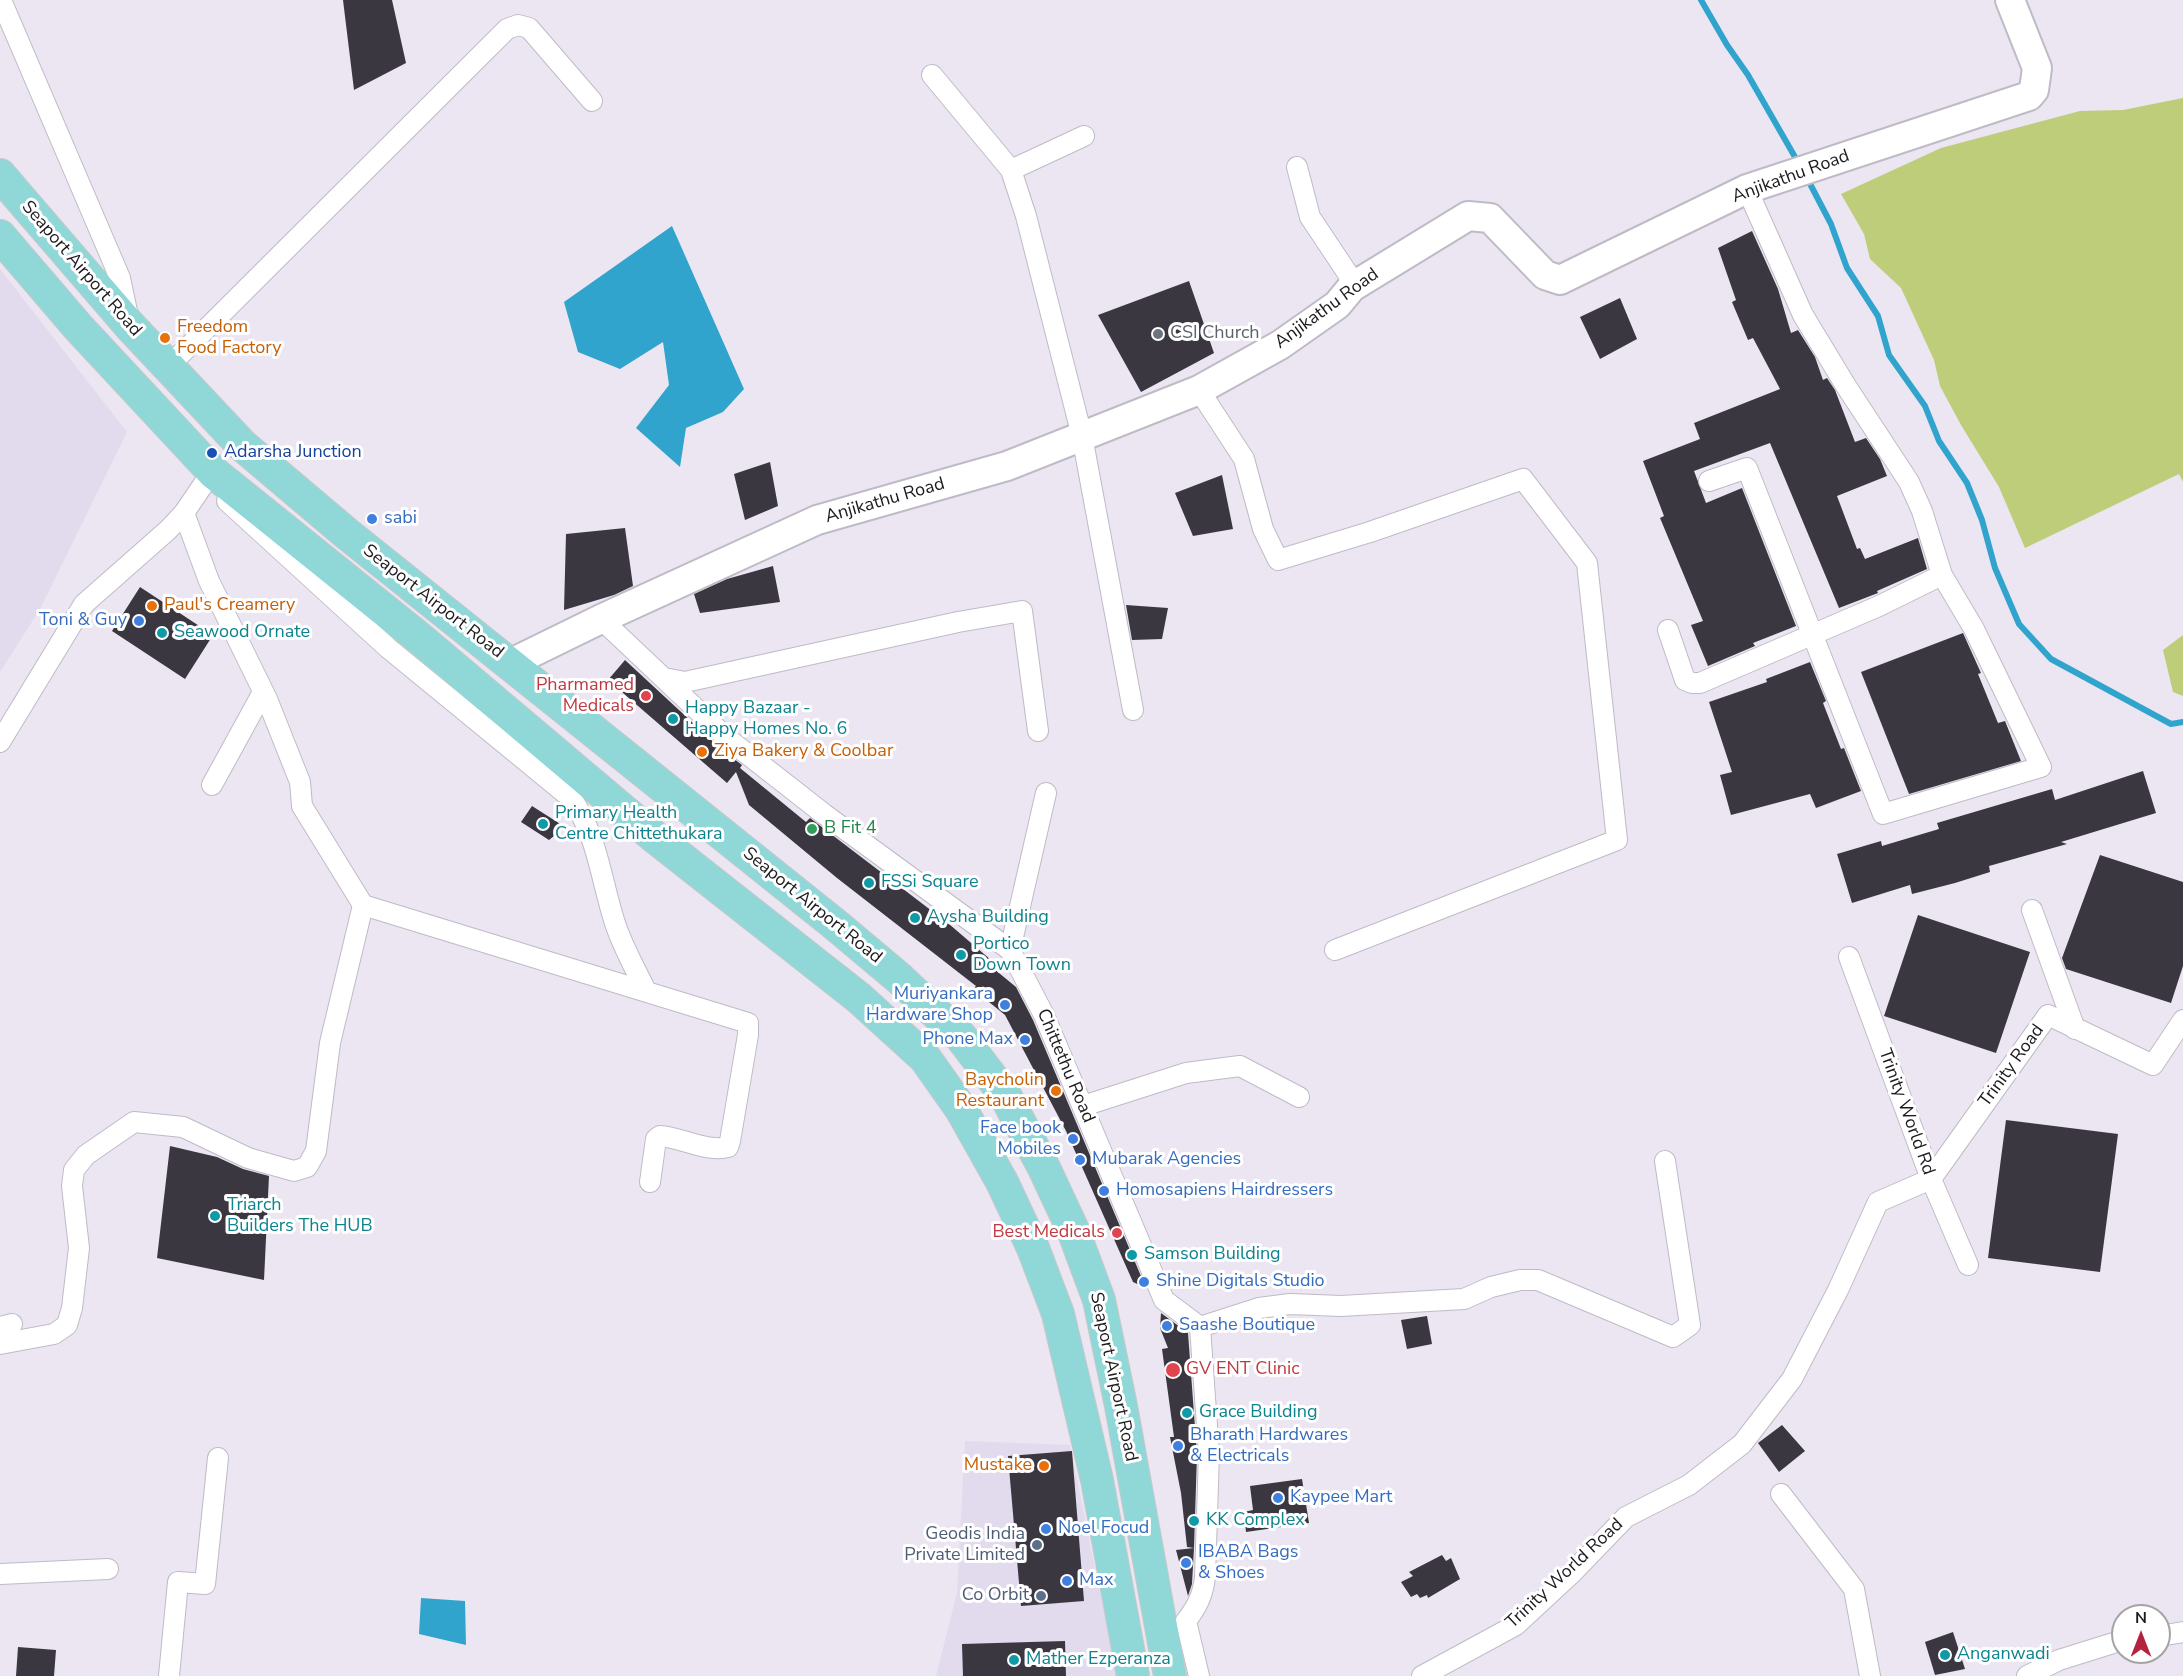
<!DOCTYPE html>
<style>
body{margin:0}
#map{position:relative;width:2183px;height:1676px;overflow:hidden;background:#ebe6f2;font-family:"Nunito Sans",sans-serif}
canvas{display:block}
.north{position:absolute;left:2111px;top:1604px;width:60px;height:60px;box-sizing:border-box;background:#fff;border:2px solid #a4a3a5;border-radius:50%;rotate:0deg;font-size:16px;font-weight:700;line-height:24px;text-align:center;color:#1c1a1e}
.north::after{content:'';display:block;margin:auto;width:21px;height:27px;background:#b5223f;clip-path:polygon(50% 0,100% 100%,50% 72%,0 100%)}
</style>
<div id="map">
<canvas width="2183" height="1676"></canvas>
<div class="north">N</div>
</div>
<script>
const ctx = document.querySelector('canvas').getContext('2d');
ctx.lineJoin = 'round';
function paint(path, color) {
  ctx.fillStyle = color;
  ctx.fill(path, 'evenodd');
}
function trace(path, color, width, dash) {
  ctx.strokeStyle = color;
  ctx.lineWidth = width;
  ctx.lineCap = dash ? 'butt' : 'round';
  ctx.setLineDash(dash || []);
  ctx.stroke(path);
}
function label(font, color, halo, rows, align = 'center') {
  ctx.font = font + ' "Nunito Sans",sans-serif';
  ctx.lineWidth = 6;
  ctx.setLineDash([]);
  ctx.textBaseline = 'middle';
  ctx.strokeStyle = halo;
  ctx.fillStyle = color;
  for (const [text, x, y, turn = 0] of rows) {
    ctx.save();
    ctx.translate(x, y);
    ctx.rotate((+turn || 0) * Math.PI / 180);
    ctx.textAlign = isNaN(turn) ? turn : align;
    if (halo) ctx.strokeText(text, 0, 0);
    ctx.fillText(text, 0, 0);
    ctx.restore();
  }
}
paint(new Path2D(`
 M0,269L127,432L40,609L0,672Z
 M965,1441L1070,1445L1117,1676H936L957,1593Z`), '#e2daed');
paint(new Path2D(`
 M2183,98V482L2179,474L2025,548L1999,487L1961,425L1940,386L1934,360L1901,288L1870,259L1864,234L1841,194L1941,148L2080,111L2123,110Z
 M2183,635V696L2173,692L2163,650Z`), '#becd79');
paint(new Path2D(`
 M672,226L744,389L723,412L686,428L680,467L636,428L669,385L663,342L620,369L578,352L564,302Z
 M421,1598L465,1601L466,1645L419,1634Z`), '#30a4cc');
trace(new Path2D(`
 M1701,0L1727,45L1748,75L1799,164
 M1807,178L1831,224L1847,268L1878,316L1889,355L1925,406L1939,441L1967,483L1982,520L1995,568L2019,624L2051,659L2171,724L2183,722`), '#30a4cc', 6);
paint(new Path2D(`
 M343,0H392L406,63L354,90Z
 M1752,231L1778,289L1791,333L1798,330L1815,357L1823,380L1827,378L1835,390L1855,442L1866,438L1880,459L1887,476L1837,496L1857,549L1860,548L1865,559L1918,538L1927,569L1877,591L1878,593L1839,608L1770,443L1694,471L1706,503L1742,488L1796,626L1753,643L1755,646L1708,666L1691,625L1703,621L1660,518L1664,516L1643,461L1700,439L1694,423L1780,389L1753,338L1748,340L1732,302L1736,300L1718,248Z
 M1189,281L1214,353L1141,392L1098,315Z
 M1620,298L1637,339L1600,359L1580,317Z
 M770,462L778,506L745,520L734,474Z
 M1222,475L1233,529L1193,536L1175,493Z
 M625,528L633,586L614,595L564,610L566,534Z
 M773,566L780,602L700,613L694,594L727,579Z
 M140,587L213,635L185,679L112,631Z
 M1126,605L1168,608L1162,639L1132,640Z
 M1963,633L1981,673L1978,674L1998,723L2005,721L2021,761L1909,794L1861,672Z
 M625,660L720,748L742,765L740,768L806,822L810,818L949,924L991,960L988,964L1016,987L1033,1020L1146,1288L1133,1282L1066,1131L1005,1015L973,989L976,986L837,878L749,805L736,772L727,783L608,680Z
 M1810,662L1826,701L1823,703L1841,749L1844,748L1861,791L1816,808L1810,794L1731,815L1720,775L1732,772L1709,702L1767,682L1766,679Z
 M2143,771L2156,813L2061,842L2067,844L1989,866L1990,872L1955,883L1912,894L1910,885L1852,903L1837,854L1881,841L1882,846L1939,829L1937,823L2052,789L2055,800Z
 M532,806L565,827L549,840L521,822Z
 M2100,855L2183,882V966L2171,1003L2066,969L2062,958Z
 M1918,915L2030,952L1996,1053L1884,1016Z
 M2006,1120L2118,1134L2100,1272L1988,1258Z
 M170,1146L217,1157L243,1169L269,1176L264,1280L157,1258Z
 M1161,1313L1188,1333L1197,1454L1194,1548L1187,1547L1181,1493L1170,1437H1174L1162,1349L1168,1348L1160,1328Z
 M1427,1316L1432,1344L1407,1349L1401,1320Z
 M1782,1425L1805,1451L1779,1472L1758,1443Z
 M1072,1451L1084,1601L1021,1606L1008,1456Z
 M1302,1479L1309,1523L1246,1532L1244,1512L1253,1510L1250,1486Z
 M1194,1548L1192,1584L1188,1596L1176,1550Z
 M1442,1555L1446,1561L1451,1558L1460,1579L1428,1598L1427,1595L1420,1598L1417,1594L1411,1597L1401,1582L1413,1576L1409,1572Z
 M1953,1632L1965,1669L1935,1675L1925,1642Z
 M1065,1641L1066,1676H963L962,1644Z
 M18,1647L56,1650L54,1676H16Z`), '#3b3740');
const street = new Path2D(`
 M1,0L120,278L129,321
 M932,75L1011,170L1026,216L1082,436L1133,710
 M1297,167L1310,217L1348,274L1352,287
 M1011,170L1084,136
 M168,367L507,29L518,25L529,28L592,101
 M1199,390L1244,459L1263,529L1278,560L1370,532L1523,479L1587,563L1617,840L1335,950
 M1709,481L1747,468L1883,814L2041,767L1974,629L1942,575
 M227,501L388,648L571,798C597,834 601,879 614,920C621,944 635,968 646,991
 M601,619L728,739L824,814L1010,950L1044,1015L1164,1300L1200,1327L1209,1454L1205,1577C1203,1595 1197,1607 1186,1621L1199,1676
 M1668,630L1685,680L1692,683H1700L1879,606L1942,575L1922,511L1909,482L1846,386L1803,315L1747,189
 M664,678L685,682L958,622L1022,611L1038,731
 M0,742L84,604L168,530L184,513L205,482L214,473
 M212,785L263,692
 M363,905L748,1023V1035L730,1141L728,1147C709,1153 680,1137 660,1136L656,1139L650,1182
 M2032,910L2075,1029
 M1010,950L1046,793
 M1849,957L1931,1179L1968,1265
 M1083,1106L1186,1073L1240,1066L1299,1097
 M0,1327L12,1324
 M1200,1327L1259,1308L1290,1304L1341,1306L1464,1299L1491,1287L1520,1280H1538L1673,1337L1690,1325L1665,1161
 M0,1344L54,1334L67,1325L72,1308L79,1248L72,1186L74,1170L86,1155L134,1122L183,1127L248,1158L294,1171L307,1167L316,1151L330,1043L363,905L302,806L300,782L267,699L209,581L184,513
 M1781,1494L1854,1589L1870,1676
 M0,1574L108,1569
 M2159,1636L2183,1632
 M169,1676L178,1582L205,1584L218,1458
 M1422,1676L1516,1625L1571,1574L1626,1517L1689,1485L1742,1444L1792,1379L1838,1290L1878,1202L1931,1179L2048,1015L2153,1065L2183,1020
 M2027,1676L2059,1660L2123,1640`);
const secondary = new Path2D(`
 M511,663L601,619L817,520L1007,466L1199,390L1280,345L1337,305L1352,287L1468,216L1490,218L1545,275L1560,280L1747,189L2029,96L2034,90L2037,68L2010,0`);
const primary = new Path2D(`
 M0,175L130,326L242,445L346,533L837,926L900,979L961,1037L1005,1095L1044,1168L1073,1230L1099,1300L1121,1406L1170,1676
 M0,236L78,327L214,473L418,637L657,839L859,998L925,1058L961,1109L1002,1182L1033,1248L1058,1314L1097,1480L1133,1676`);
trace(street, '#bfbbc6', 22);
trace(secondary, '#bfbbc6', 32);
trace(primary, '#c9c8c9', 34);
trace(street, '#fff', 20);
trace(secondary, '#fff', 28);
trace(primary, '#8fd8d7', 32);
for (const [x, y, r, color] of [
 [1158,334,6,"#6b7280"],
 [165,338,6,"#e8710a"],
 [212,453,6,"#1a4fb4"],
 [372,519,6,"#3f7fe0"],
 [152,606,6,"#e8710a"],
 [139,621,6,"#3f7fe0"],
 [162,633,6,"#0f9aa8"],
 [646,696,6,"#e0444e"],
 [673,719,6,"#0f9aa8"],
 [702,752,6,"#e8710a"],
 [543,824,6,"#0f9aa8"],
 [812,829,6,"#2e9e5b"],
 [869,883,6,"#0f9aa8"],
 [915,918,6,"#0f9aa8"],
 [961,955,6,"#0f9aa8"],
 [1005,1005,6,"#3f7fe0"],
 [1025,1040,6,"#3f7fe0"],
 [1056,1091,6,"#e8710a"],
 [1073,1139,6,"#3f7fe0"],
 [1080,1160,6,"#3f7fe0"],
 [1104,1191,6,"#3f7fe0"],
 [215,1216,6,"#0f9aa8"],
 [1117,1233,6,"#e0444e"],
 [1132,1255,6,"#0f9aa8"],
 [1144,1282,6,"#3f7fe0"],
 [1167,1326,6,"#3f7fe0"],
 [1173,1370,8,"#e0444e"],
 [1187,1413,6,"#0f9aa8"],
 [1178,1446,6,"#3f7fe0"],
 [1044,1466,6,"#e8710a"],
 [1278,1498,6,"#3f7fe0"],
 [1194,1521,6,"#0f9aa8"],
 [1046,1529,6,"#3f7fe0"],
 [1037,1545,6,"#5c6f8a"],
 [1186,1563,6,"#3f7fe0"],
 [1067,1581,6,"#3f7fe0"],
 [1041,1596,6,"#5c6f8a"],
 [1945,1655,6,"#0f9aa8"],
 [1014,1660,6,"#0f9aa8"]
]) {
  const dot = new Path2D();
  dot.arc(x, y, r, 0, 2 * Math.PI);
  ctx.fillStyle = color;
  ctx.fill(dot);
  trace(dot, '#fff', 2);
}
label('18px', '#1c1a1e', '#fff', [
 ["Anjikathu Road",1791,177,-20],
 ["Seaport Airport Road",81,269,49],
 ["Anjikathu Road",1327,309,-36],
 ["Anjikathu Road",885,501,-16],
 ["Seaport Airport Road",433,602,38],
 ["Seaport Airport Road",812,906,39],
 ["Chittethu Road",1065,1066,67],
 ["Trinity Road",2012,1066,-54],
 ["Trinity World Rd",1906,1112,70],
 ["Seaport Airport Road",1113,1377,78],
 ["Trinity World Road",1565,1574,-43]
]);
label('18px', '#c56008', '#fff', [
 ["Freedom",177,328],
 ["Food Factory",177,349],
 ["Paul's Creamery",164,606],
 ["Ziya Bakery & Coolbar",714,752],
 ["Baycholin",1044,1081,"right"],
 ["Restaurant",1044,1102,"right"],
 ["Mustake",1032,1466,"right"]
], 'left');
label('18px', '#5b616d', '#fff', [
 ["CSI Church",1170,334]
], 'left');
label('18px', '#164399', '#fff', [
 ["Adarsha Junction",224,453]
], 'left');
label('18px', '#366cbe', '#fff', [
 ["sabi",384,519],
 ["Toni & Guy",127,621,"right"],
 ["Muriyankara",993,995,"right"],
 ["Hardware Shop",993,1016,"right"],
 ["Phone Max",1013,1040,"right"],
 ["Face book",1061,1129,"right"],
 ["Mobiles",1061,1150,"right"],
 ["Mubarak Agencies",1092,1160],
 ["Homosapiens Hairdressers",1116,1191],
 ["Shine Digitals Studio",1156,1282],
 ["Saashe Boutique",1179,1326],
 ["Bharath Hardwares",1190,1436],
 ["& Electricals",1190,1457],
 ["Kaypee Mart",1290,1498],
 ["Noel Focud",1058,1529],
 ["IBABA Bags",1198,1553],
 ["& Shoes",1198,1574],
 ["Max",1079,1581]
], 'left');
label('18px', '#0d838f', '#fff', [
 ["Seawood Ornate",174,633],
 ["Happy Bazaar -",685,709],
 ["Happy Homes No. 6",685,730],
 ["Primary Health",555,814],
 ["Centre Chittethukara",555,835],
 ["FSSi Square",881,883],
 ["Aysha Building",927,918],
 ["Portico",973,945],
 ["Down Town",973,966],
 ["Triarch",227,1206],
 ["Builders The HUB",227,1227],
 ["Samson Building",1144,1255],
 ["Grace Building",1199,1413],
 ["KK Complex",1206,1521],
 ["Anganwadi",1957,1655],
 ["Mather Ezperanza",1026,1660]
], 'left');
label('18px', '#be3a42', '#fff', [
 ["Pharmamed",634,686],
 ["Medicals",634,707],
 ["Best Medicals",1105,1233],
 ["GV ENT Clinic",1186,1370,"left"]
], 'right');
label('18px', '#27864d', '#fff', [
 ["B Fit 4",824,829]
], 'left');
label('18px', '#4e5e75', '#fff', [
 ["Geodis India",1025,1535],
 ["Private Limited",1025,1556],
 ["Co Orbit",1029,1596]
], 'right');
</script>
